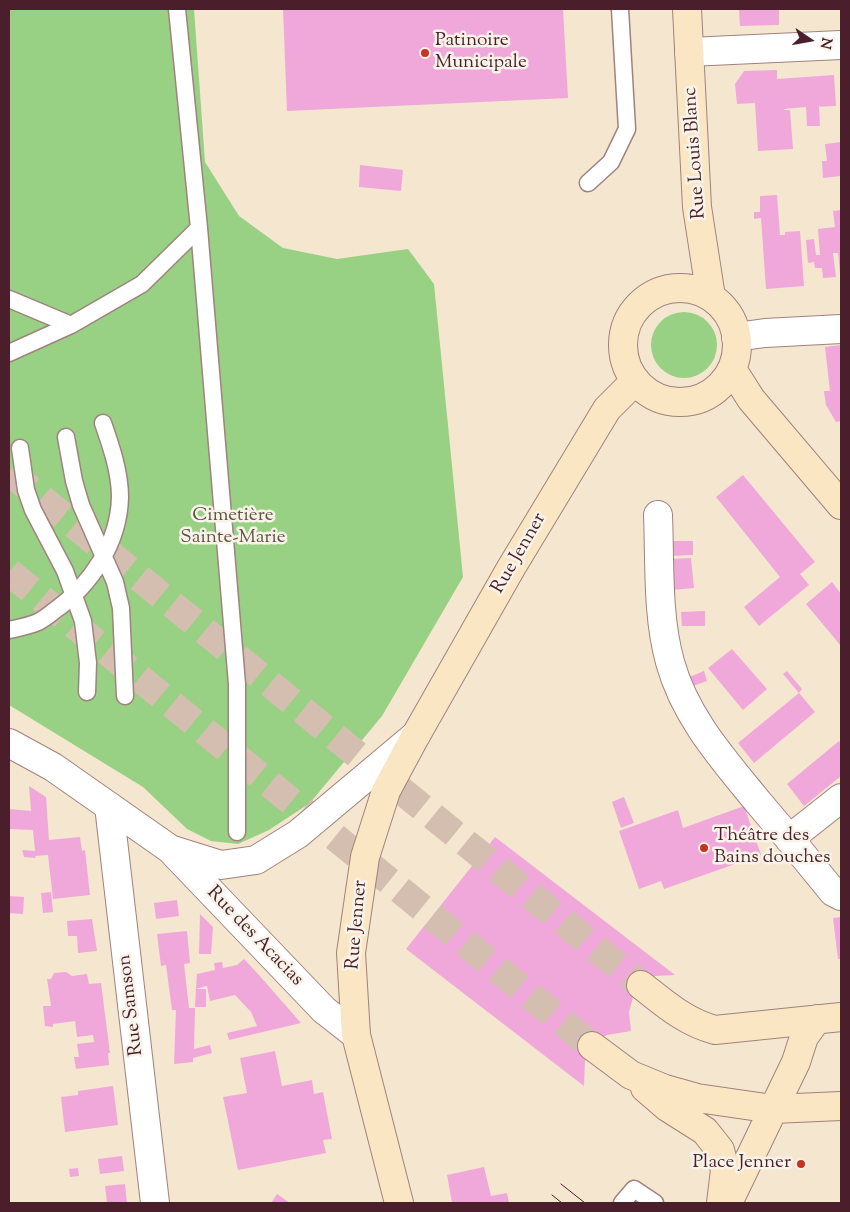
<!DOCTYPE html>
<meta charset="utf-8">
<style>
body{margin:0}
#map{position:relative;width:850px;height:1212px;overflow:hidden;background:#f5e6d0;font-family:"Sorts Mill Goudy",serif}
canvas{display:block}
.frame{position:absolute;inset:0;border:10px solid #4a1f2b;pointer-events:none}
.north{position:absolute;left:785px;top:15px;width:50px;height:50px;-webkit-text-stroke:4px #f7f3e8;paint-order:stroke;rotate:102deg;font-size:14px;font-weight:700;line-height:20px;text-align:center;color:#4a1f2b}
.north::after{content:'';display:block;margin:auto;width:18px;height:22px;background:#4a1f2b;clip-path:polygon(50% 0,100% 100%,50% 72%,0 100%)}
</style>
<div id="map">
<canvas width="850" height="1212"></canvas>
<div class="frame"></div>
<div class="north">N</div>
</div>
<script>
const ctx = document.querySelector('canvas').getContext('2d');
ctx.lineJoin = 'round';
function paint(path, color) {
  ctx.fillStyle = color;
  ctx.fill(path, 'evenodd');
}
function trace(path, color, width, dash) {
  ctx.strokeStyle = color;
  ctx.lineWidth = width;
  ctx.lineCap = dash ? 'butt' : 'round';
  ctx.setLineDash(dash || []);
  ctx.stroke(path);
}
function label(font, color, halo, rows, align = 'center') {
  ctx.font = font + ' "Sorts Mill Goudy",serif';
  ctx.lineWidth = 5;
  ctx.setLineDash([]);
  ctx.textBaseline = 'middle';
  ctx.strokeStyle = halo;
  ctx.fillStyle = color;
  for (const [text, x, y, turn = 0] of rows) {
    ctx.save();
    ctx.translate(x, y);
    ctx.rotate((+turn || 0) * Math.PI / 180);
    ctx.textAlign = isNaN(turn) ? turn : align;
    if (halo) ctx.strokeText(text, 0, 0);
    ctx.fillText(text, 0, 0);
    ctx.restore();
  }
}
paint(new Path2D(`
 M9,9H194L205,162L239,216L283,248L337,259L408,249L434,284L463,577L382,716L310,803L269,830L238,844L211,841L187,829L143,787L9,705Z
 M651 345a33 33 0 1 1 66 0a33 33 0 1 1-66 0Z`), '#98d183');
paint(new Path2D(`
 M283,9H563L568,98L287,111Z
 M739,9H779V25L740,26Z
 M777,70V79L834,75L836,106L813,107H819L820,126H807L806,107L784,109V110H790L793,149L758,151L755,103L737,104L735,84L744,71Z
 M841,142V176L823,178L822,161H827L825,144Z
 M360,165L403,170L401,191L359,187Z
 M777,195L780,235H785V232L800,231L804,286L766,289L761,218L754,219V212H760V196Z
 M841,210V274H840L838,253H833L836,277L823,278L822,268H815L814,262L808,263L806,240L814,239L816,255H820L818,229L835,227L833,211Z
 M841,345V421L836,422L826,405L824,391H830L825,347Z
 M743,475L815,562L800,574L809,585L759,626L744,607L780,577L716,497Z
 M669,541H693V555L670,556Z
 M691,558L694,588L671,590L669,559Z
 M832,582L841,594V646L806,604Z
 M705,611V626H682L681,612Z
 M732,649L767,689L743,710L708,668Z
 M704,671L707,681L690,687L687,678Z
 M787,671L802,689L799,693L783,674Z
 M799,693L815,712L754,763L738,743Z
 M839,741L841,744V776L804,806L787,784Z
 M29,786L46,797L49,840L80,837L82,851L85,850L90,895L53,899L48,855L35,856L36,858L24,857L22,850L35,851L33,830L9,829V809L31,811Z
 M624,797L634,823L621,828L612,802Z
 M744,806L761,855L664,889L661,881L639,889L619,831L678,810L683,828Z
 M495,837L675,975L655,976L647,980L634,994L629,1012L631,1031L607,1035L598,1040L588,1053L585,1061L584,1086L406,949Z
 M51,892L53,912L43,913L41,893Z
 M9,896L24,897L23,914L9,913Z
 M177,900L179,916L156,919L154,903Z
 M200,914L213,927L211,954H199Z
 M841,917V959H838L833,918Z
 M92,919L97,951L78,953L77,936H68L67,921Z
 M187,931L190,963L184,964L189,1008H195L194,1049L210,1045L212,1053L193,1058V1062L174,1064L176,1010H172L166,965L161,966L157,934Z
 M244,959L259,975L301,1023L229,1040L227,1033L257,1026L251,1012L235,995L210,1001L207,986L196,989L197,974L215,970L214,963L222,962L223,968L237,965Z
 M66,972L72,976L87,974L89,984L101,983L110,1053H108L109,1065L76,1069L74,1057H79L77,1044L94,1042L93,1035L77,1037L75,1021L53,1024V1027L45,1026L43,1006H51L47,979H51L54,973Z
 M196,989H206V1007H195Z
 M275,1051L282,1086L312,1080L314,1094L323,1092L332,1139L323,1140L326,1153L238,1170L223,1097L247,1093L240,1058Z
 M113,1086L118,1125L65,1132L61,1097L78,1095V1091Z
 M122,1156L124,1171L100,1174L98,1159Z
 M484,1167L491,1196L507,1193L509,1203H452L447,1175Z
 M78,1168L79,1176L70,1177L69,1169Z
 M125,1184L127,1203H107L105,1186Z
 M277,1194L290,1203H271Z`), '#f0a8db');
trace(new Path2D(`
 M9,472L641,985
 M9,572L592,1046`), '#d3beaf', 28, [28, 14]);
const lane = new Path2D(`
 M177,9L199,228L237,684V832
 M588,183L611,162L627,129L620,9
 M9,299L71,325
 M9,353L71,325L142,284L199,228
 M66,437L74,481L81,505L115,582L121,608L125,696
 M20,448L26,490L33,510L65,571L83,621L88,663L87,692
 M9,630C18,628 29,626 38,622C44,619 49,615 54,611C91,585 119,543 120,497C120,472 111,446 103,423
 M622,1203L634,1189L655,1203`);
const street = new Path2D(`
 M689,52L841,45
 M736,337L765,333L841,329
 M658,515C660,564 657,615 670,662C685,717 723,759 758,802C784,832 809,862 833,892L841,896
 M9,743L53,767L170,849L324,1010L356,1035
 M109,806L155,1203
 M789,839L841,798
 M173,850L221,865L256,860L298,834L416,735`);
const secondary = new Path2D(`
 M687,9L697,207L711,297
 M623 345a57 57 0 1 1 114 0a57 57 0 1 1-114 0Z
 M732,369L751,399L841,505
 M641,985C664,1003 685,1022 715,1030L841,1017
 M592,1046L631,1075L665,1089L697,1098L773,1109L841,1106
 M645,1088L667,1107L705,1131L720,1150L725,1170L721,1203
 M399,1203L356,1035L351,953L365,857L386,791L416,735L511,568L607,409L635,381
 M728,1203L796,1062L804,1037L817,1019`);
trace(lane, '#a0827e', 19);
trace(street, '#a0827e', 30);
trace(secondary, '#a0827e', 30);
trace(lane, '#fff', 16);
trace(street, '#fff', 28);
trace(secondary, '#fbe6c4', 28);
trace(new Path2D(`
 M561,1184L585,1203
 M552,1195L562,1203`), '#4a1f2b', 1);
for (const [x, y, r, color] of [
 [425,53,5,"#c8321e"],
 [704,848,5,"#c8321e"],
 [801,1164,5,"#c8321e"]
]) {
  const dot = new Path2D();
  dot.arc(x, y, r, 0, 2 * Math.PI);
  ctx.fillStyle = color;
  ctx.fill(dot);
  trace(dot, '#f7f3e8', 2);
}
label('19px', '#4a1f2b', '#f7f3e8', [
 ["Patinoire",435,42],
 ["Municipale",435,64],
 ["Théâtre des",714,837],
 ["Bains douches",714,859],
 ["Place Jenner",791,1164,"right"]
], 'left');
label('19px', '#4a1f2b', '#f7f3e8', [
 ["Rue Louis Blanc",696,153,-94],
 ["Rue Jenner",520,554,-60],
 ["Rue Jenner",358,925,-85],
 ["Rue des Acacias",254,937,46],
 ["Rue Samson",132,1005,-97]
]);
label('19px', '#615445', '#f7f3e8', [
 ["Cimetière",233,517],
 ["Sainte-Marie",233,539]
]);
</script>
